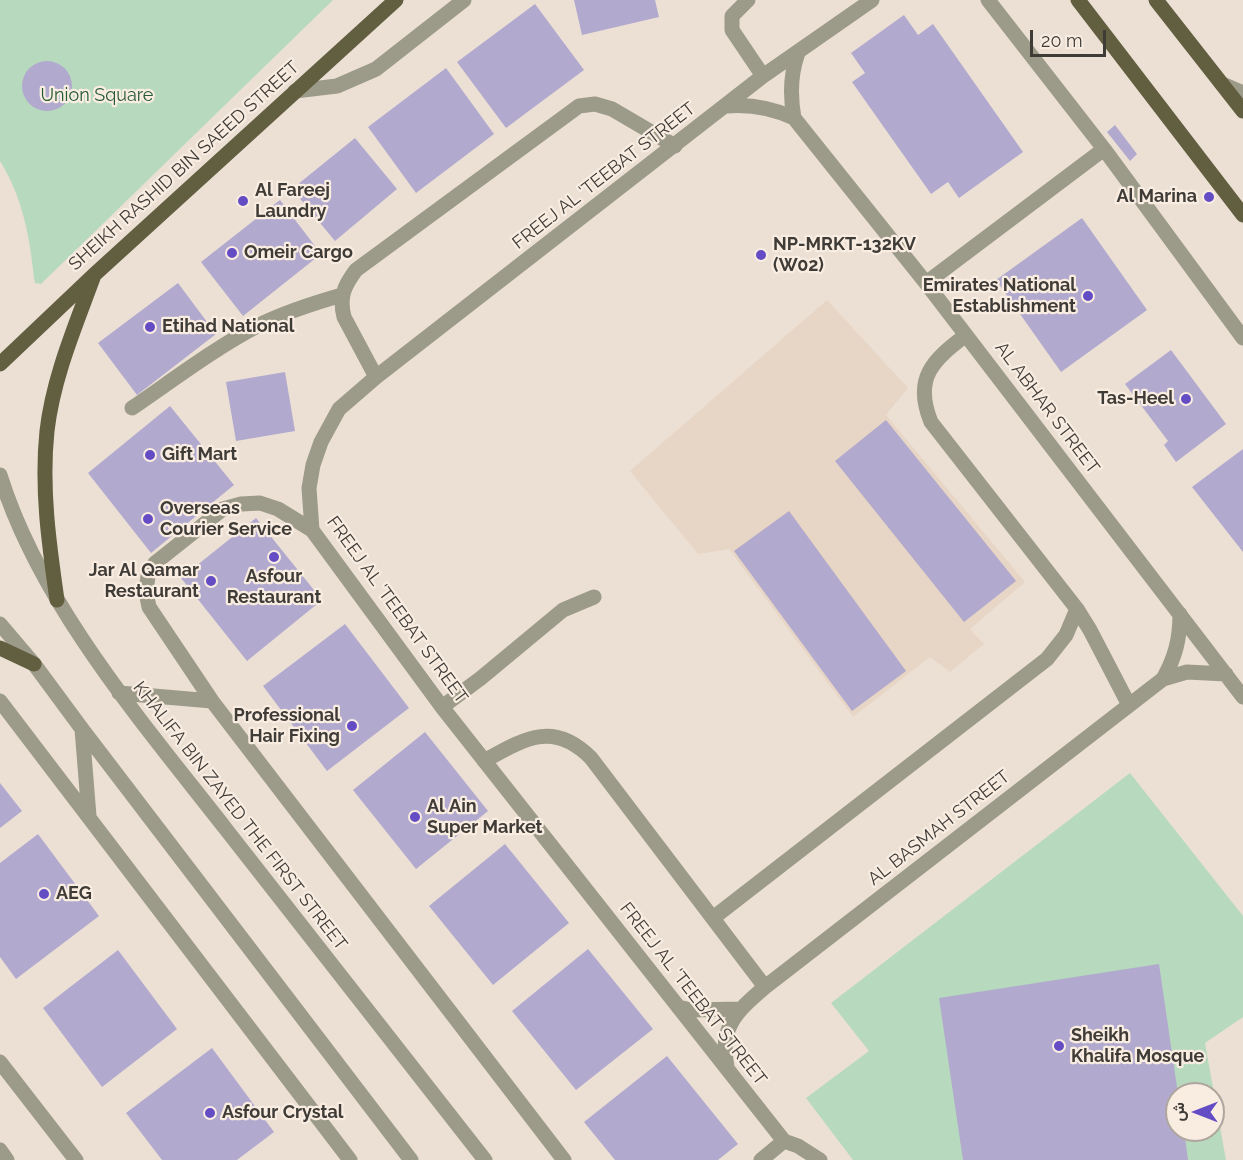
<!DOCTYPE html>
<meta charset="utf-8">
<style>
body{margin:0}
#map{position:relative;width:1243px;height:1160px;overflow:hidden;background:#ece0d5;font-family:Raleway,Vazirmatn,sans-serif}
canvas{display:block}
.north{position:absolute;left:1165px;top:1082px;width:60px;height:60px;box-sizing:border-box;background:#f9ede2;border:2px solid #afa69e;border-radius:50%;rotate:270deg;font-size:16px;font-weight:700;line-height:24px;text-align:center;color:#3f3b37}
.north::after{content:'';display:block;margin:auto;width:21px;height:27px;background:#644cc5;clip-path:polygon(50% 0,100% 100%,50% 72%,0 100%)}
.scale{position:absolute;left:1030px;top:30px;width:76px;height:27px;box-sizing:border-box;border:3px solid #3f3b37;border-top:0;padding-left:8px;font-size:18px;line-height:21px;white-space:nowrap;color:#3f3b37;-webkit-text-stroke:4px #f9ede2;paint-order:stroke}
</style>
<div id="map">
<canvas width="1243" height="1160"></canvas>
<div class="north">ش</div>
<div class="scale">20 m</div>
</div>
<script>
const ctx = document.querySelector('canvas').getContext('2d');
ctx.lineJoin = 'round';
function paint(path, color) {
  ctx.fillStyle = color;
  ctx.fill(path, 'evenodd');
}
function trace(path, color, width, dash) {
  ctx.strokeStyle = color;
  ctx.lineWidth = width;
  ctx.lineCap = dash ? 'butt' : 'round';
  ctx.setLineDash(dash || []);
  ctx.stroke(path);
}
function label(font, color, halo, rows, align = 'center') {
  ctx.font = font + ' Raleway,sans-serif';
  ctx.lineWidth = 4.5;
  ctx.setLineDash([]);
  ctx.textBaseline = 'middle';
  ctx.strokeStyle = halo;
  ctx.fillStyle = color;
  for (const [text, x, y, turn = 0] of rows) {
    ctx.save();
    ctx.translate(x, y);
    ctx.rotate((+turn || 0) * Math.PI / 180);
    ctx.textAlign = isNaN(turn) ? turn : align;
    if (halo) ctx.strokeText(text, 0, 0);
    ctx.fillText(text, 0, 0);
    ctx.restore();
  }
}
paint(new Path2D(`
 M827,300L908,388L886,415L1025,582L970,629L984,644L950,672L930,657L853,717L729,549L698,554L630,471Z`), '#e7d5c5');
paint(new Path2D(`
 M0,0H333L41,284L35,283L34,278C30,237 22,196 0,161Z
 M1130,773L1243,916V1017L1205,1043L1226,1160H853L806,1098L869,1051L831,1003ZM1177,1094H1213V1130H1177Z`), '#b7d9be');
paint(new Path2D(`
 M574,0H655L659,17L582,35Z
 M535,4L584,70L506,128L457,62Z
 M904,15L918,35L933,24L1023,152L959,198L948,182L931,194L852,82L865,73L851,53Z
 M22 86a25 25 0 1 1 50 0a25 25 0 1 1-50 0Z
 M446,68L494,134L416,193L368,127Z
 M1115,125L1137,154L1130,161L1107,132Z
 M355,138L397,189L335,241L292,189Z
 M280,200L321,254L243,316L201,262Z
 M1082,218L1147,310L1061,372L996,280Z
 M178,283L216,334L137,395L98,343Z
 M1171,350L1226,424L1176,462L1164,445L1168,441L1125,384Z
 M285,372L295,431L236,441L226,382Z
 M170,406L234,485L151,553L88,473Z
 M886,420L1016,581L964,622L835,461Z
 M1243,449V552L1192,487Z
 M789,511L906,671L852,711L734,551Z
 M256,518L322,600L247,661L181,578Z
 M345,624L409,708L327,771L263,686Z
 M425,732L488,811L416,869L353,790Z
 M0,783L22,811L0,828Z
 M38,834L99,916L16,979L0,957V863Z
 M505,844L569,923L493,985L429,906Z
 M588,949L653,1029L576,1090L512,1011Z
 M118,950L177,1029L102,1087L43,1008Z
 M1159,964L1178,1094L1177,1130H1184L1188,1160H963L939,998Z
 M212,1048L274,1132L237,1160H162L126,1113Z
 M667,1056L738,1144L718,1160H615L584,1122Z`), '#b1a9ce');
trace(new Path2D(`
 M748,0L732,16V30L763,76
 M988,0L1104,149L1243,338
 M1222,84L1243,93
 M295,91L337,86L376,69L464,0
 M727,106C751,104 772,108 794,118L926,283L1243,697
 M794,118C790,96 790,75 798,53
 M926,283L1104,149
 M966,335C933,360 913,378 931,422L1077,609L1090,630L1129,705
 M376,377L344,317C339,297 344,286 356,270L579,106L595,104L612,109L675,146
 M132,408C173,380 215,348 259,325C286,312 314,303 342,295
 M0,475C40,604 143,723 225,828C312,939 398,1049 485,1160
 M312,530L278,509L260,503L241,504L223,509L155,563L148,576L146,592L149,607L212,701L564,1160
 M0,624L34,664L82,729L411,1160
 M1163,679C1175,658 1180,639 1180,614
 M119,693L212,701
 M0,701L350,1160
 M442,707L481,678L563,610L594,597
 M82,729L89,816
 M484,761C524,739 553,720 591,758L765,987
 M713,918L1047,659L1066,635L1077,609
 M678,1007L691,1010L740,1009
 M0,1062L76,1160
 M727,1067C719,1027 736,1012 765,987L1163,679L1187,672L1226,674
 M0,1150L7,1160
 M761,1160L784,1141
 M820,1160L798,1146L784,1141L442,707L312,530L309,488L313,465L321,442L339,409L376,377L763,76L872,0`), '#9c9a89', 15);
trace(new Path2D(`
 M1078,0L1243,215
 M1156,0L1243,111
 M0,364L95,274L396,0
 M57,600C49,544 41,488 47,431C53,378 75,327 93,278
 M0,648L34,664`), '#625e40', 15);
for (const [x, y, r, color] of [
 [1209,197,6,"#644cc5"],
 [243,201,6,"#644cc5"],
 [232,253,6,"#644cc5"],
 [761,255,6,"#644cc5"],
 [1088,296,6,"#644cc5"],
 [150,327,6,"#644cc5"],
 [1186,399,6,"#644cc5"],
 [150,455,6,"#644cc5"],
 [148,519,6,"#644cc5"],
 [274,557,6,"#644cc5"],
 [211,581,6,"#644cc5"],
 [352,726,6,"#644cc5"],
 [415,817,6,"#644cc5"],
 [44,894,6,"#644cc5"],
 [1059,1046,6,"#644cc5"],
 [210,1113,6,"#644cc5"]
]) {
  const dot = new Path2D();
  dot.arc(x, y, r, 0, 2 * Math.PI);
  ctx.fillStyle = color;
  ctx.fill(dot);
  trace(dot, '#f9ede2', 2);
}
label('18px', '#255a36', '#f9ede2', [
 ["Union Square",97,96]
]);
label('18px', '#3f3b37', '#f9ede2', [
 ["SHEIKH RASHID BIN SAEED STREET",184,166,-42],
 ["FREEJ AL 'TEEBAT STREET",604,176,-38],
 ["AL ABHAR STREET",1047,408,53],
 ["FREEJ AL 'TEEBAT STREET",397,610,54],
 ["KHALIFA BIN ZAYED THE FIRST STREET",240,816,52],
 ["AL BASMAH STREET",939,828,-38],
 ["FREEJ AL 'TEEBAT STREET",693,994,52]
]);
label('bold 18px', '#3f3b37', '#f9ede2', [
 ["Al Fareej",255,191],
 ["Laundry",255,212],
 ["Al Marina",1197,197,"right"],
 ["NP-MRKT-132KV",773,245],
 ["(W02)",773,266],
 ["Omeir Cargo",244,253],
 ["Emirates National",1076,286,"right"],
 ["Establishment",1076,307,"right"],
 ["Etihad National",162,327],
 ["Tas-Heel",1174,399,"right"],
 ["Gift Mart",162,455],
 ["Overseas",160,509],
 ["Courier Service",160,530],
 ["Jar Al Qamar",199,571,"right"],
 ["Restaurant",199,592,"right"],
 ["Asfour",274,577,"center"],
 ["Restaurant",274,598,"center"],
 ["Professional",340,716,"right"],
 ["Hair Fixing",340,737,"right"],
 ["Al Ain",427,807],
 ["Super Market",427,828],
 ["AEG",56,894],
 ["Sheikh",1071,1036],
 ["Khalifa Mosque",1071,1057],
 ["Asfour Crystal",222,1113]
], 'left');
</script>
